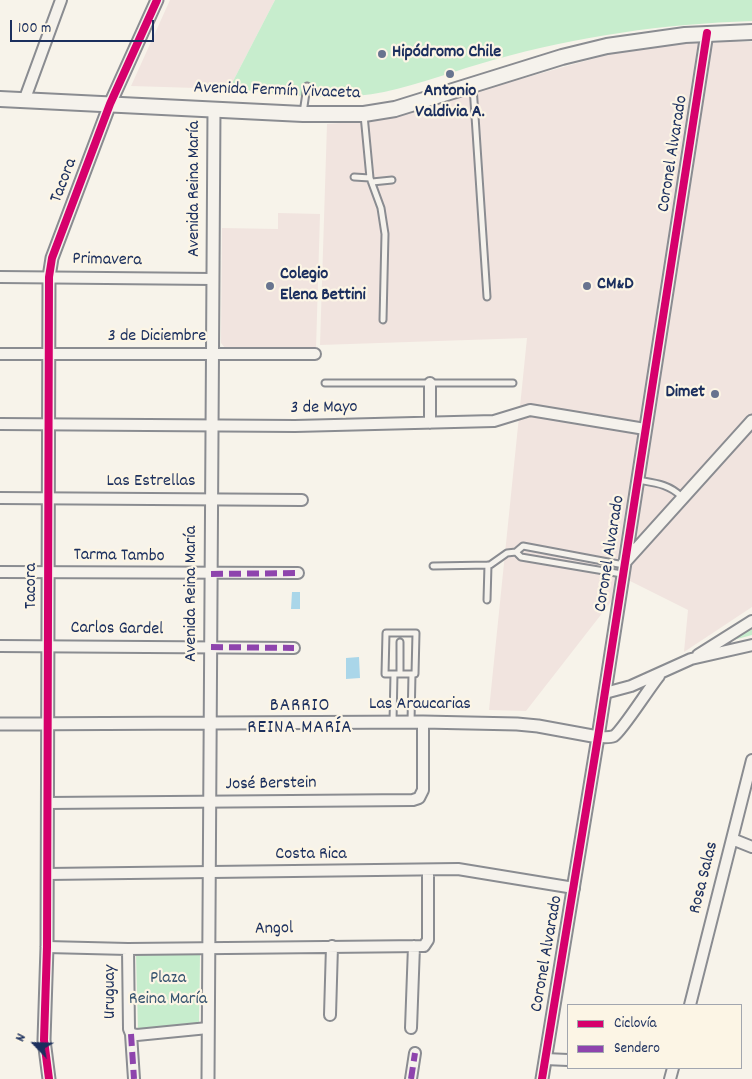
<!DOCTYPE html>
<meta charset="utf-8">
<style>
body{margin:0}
#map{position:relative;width:752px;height:1079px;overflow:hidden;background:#f7f3ea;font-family:Dekko,sans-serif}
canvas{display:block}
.legend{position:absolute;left:567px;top:1004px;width:175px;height:65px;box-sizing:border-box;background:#fcf5e5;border:1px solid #a2a6af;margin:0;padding:6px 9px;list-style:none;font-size:15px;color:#1b2f5e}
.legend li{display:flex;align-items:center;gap:10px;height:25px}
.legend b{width:25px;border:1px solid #a2a6af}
.north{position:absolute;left:10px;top:1019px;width:50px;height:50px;-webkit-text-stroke:4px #fcf5e5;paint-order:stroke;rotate:294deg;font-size:14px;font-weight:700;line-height:20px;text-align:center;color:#1b2f5e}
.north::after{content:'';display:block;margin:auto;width:18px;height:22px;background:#1b2f5e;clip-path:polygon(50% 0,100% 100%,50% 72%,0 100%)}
.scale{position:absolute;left:10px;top:20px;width:144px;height:22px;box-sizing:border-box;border:2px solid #1b2f5e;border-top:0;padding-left:6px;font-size:15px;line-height:18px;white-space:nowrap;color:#1b2f5e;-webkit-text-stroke:4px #fcf5e5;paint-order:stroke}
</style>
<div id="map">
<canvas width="752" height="1079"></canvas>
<ul class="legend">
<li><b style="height:6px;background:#d6006c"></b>Ciclovía</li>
<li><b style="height:6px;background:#8e44ad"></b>Sendero</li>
</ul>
<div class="north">N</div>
<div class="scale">100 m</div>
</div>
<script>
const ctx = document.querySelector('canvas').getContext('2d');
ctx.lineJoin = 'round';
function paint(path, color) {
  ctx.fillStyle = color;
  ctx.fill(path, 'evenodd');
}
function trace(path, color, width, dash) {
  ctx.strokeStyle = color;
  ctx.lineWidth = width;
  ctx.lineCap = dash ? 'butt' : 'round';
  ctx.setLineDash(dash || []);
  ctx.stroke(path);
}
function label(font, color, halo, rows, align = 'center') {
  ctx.font = font + ' Dekko,sans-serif';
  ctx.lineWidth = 4.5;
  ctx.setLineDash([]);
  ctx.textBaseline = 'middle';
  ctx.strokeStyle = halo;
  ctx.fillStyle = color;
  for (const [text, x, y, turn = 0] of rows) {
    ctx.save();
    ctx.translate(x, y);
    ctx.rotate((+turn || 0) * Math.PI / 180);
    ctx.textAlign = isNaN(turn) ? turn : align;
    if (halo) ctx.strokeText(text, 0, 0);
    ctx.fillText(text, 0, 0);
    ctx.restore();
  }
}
paint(new Path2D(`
 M170,0H275L229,89L131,86Z
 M712,40L752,42V607L684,652L688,610L628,580L526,711L489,710L527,338L320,345L327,124L375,120L631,48Z
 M278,213L320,214L316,349H226L221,343L222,228L278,229Z`), '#f1e4df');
paint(new Path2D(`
 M275,0H752V21C663,24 579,36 493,60C457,70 421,84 384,92C333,103 279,93 229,89Z
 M752,623V635L726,642Z
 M200,954L199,1026L138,1030L136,955Z`), '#c7edcd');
paint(new Path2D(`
 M292,592H300V609H291Z
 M359,657L360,678L346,679V658Z`), '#aad6e9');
const service = new Path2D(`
 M473,86L487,297
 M303,113L307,86
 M364,115L370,178L381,208L385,234L383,320
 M354,177L370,178
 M372,182L392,180
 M325,383H513
 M638,480C655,483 669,484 682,497
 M516,552L521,557L622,574
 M433,566L490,565L507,553L516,552L523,546L624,565
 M487,600L488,565
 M386,633H416L415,674H385Z
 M400,674V642
 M393,721L394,674
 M411,722L412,674`);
const minor = new Path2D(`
 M24,101L61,0
 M0,277L213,279
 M0,354H315
 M430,423V383
 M0,424L295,426L494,421L530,410L645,429
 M0,498L302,500
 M0,572L298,573
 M0,646L294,648
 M698,655L752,621
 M605,693L631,686L691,659L752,645
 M598,737C603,737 609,738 614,736C622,731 649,688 659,676
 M47,803L413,800L419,798L423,790V722
 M732,839L752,847
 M47,874L458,869L574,888
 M47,947L128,949L424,946L428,940V870
 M128,949L129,1029L131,1034L134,1079
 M690,1005L752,760
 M330,1015L332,946
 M411,1028L414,946
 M131,1034L137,1035L208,1028
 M545,1059L568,1060
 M411,1079L415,1053
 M670,1079L673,1068`);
const tertiary = new Path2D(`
 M624,563L752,421
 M0,724L423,722L517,724L538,726L598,737
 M49,1079L44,1040L47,947L49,277L52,258L110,104L157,0
 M208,1079L214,109
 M542,1079L598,737L707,33`);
const secondary = new Path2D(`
 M0,99L303,114H364L395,109L562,57L607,46L685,35L752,32`);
trace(service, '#8a8c91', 9);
trace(minor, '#8a8c91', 14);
trace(tertiary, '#8a8c91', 15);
trace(secondary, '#8a8c91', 18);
trace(service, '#f5f2ec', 5);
trace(minor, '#f5f2ec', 10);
trace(tertiary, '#f5f2ec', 11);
trace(secondary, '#f5f2ec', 14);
trace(new Path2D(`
 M211,574L298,573
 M211,647L294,648
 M131,1034L134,1079
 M411,1079L415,1053`), '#8e44ad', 6, [12, 6]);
trace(new Path2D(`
 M49,1079L44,1040L47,947L49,277L52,258L110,104L157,0
 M542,1079L598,737L707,33`), '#d6006c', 8);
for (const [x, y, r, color] of [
 [382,54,5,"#68748f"],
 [450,74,5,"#68748f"],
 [270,286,5,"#68748f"],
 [587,286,5,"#68748f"],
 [715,394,5,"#68748f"]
]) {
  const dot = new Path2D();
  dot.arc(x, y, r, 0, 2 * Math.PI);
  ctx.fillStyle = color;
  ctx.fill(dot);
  trace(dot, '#fcf5e5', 2);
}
label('bold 18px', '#1b2f5e', '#fcf5e5', [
 ["Hipódromo Chile",392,54],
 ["Antonio",450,93,"center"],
 ["Valdivia A.",450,114,"center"],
 ["Colegio",280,276],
 ["Elena Bettini",280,297],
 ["CM&D",597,286],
 ["Dimet",705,394,"right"]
], 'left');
label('18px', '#1b2f5e', '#fcf5e5', [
 ["Avenida Fermín Vivaceta",277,92,2],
 ["Coronel Alvarado",674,154,-81],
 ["Tacora",65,181,-69],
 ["Avenida Reina María",196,189,-90],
 ["Primavera",107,261,1],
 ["3 de Diciembre",157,338],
 ["3 de Mayo",324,409,-1],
 ["Las Estrellas",151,483],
 ["Coronel Alvarado",611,554,-81],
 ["Tarma Tambo",119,557,1],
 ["Tacora",33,586,-90],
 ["Avenida Reina María",193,594,-90],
 ["Carlos Gardel",117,630,1],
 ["Las Araucarias",420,706],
 ["José Berstein",271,785,-1],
 ["Costa Rica",311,856],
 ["Rosa Salas",705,878,-76],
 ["Angol",274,930,-1],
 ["Coronel Alvarado",548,954,-80],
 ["Uruguay",112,992,-90]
]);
label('18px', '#365470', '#fcf5e5', [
 ["Plaza",168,980],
 ["Reina María",168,1001]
]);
ctx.letterSpacing = '1px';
label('19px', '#1b2f5e', '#fcf5e5', [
 ["BARRIO",300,707],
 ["REINA MARÍA",300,729]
]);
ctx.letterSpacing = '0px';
</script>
